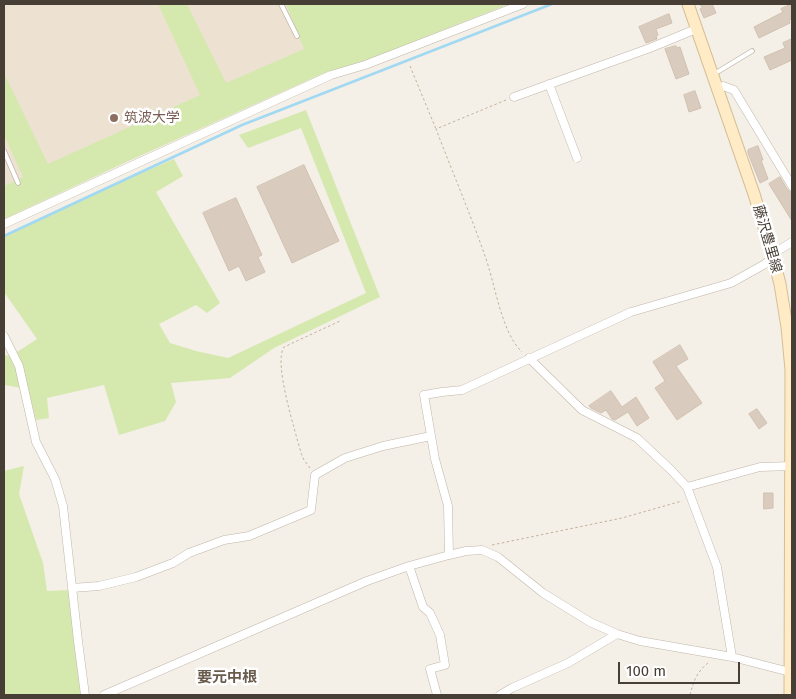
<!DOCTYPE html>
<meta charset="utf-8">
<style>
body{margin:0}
#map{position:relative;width:796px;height:699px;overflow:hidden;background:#f4efe7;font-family:"Fira Sans",sans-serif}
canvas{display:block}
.frame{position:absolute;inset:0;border:5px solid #473f36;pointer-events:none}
.scale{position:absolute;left:618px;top:662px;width:122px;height:22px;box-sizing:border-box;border:2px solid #473f36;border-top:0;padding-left:6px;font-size:15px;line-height:18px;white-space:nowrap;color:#473f36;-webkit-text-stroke:4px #fff;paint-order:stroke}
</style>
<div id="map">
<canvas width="796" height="699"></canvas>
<div class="frame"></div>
<div class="scale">100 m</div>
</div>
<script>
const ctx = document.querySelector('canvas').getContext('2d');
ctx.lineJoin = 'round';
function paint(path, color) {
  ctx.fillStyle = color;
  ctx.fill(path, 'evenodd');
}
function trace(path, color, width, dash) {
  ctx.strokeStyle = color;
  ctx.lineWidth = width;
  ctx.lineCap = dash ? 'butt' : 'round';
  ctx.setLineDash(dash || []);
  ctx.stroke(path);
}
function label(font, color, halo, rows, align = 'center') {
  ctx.font = font + ' "Fira Sans","Noto Sans JP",sans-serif';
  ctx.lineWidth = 5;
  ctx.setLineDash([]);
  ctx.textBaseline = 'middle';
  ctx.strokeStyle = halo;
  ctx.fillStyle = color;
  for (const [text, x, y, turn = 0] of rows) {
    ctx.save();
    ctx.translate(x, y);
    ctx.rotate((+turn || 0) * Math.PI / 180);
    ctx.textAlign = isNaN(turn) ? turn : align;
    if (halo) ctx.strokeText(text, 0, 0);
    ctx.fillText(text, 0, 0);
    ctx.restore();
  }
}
paint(new Path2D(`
 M4,4H509L364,61L324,73L124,163L4,219Z`), '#ede2d1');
paint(new Path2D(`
 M158,4H187L226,83L304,49L286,4H509L364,61L324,73L124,163L4,219V186L23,177L4,135V73L48,164L200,95Z
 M306,110L380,297L274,348L230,378L171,383L176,402L165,421L119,435L104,385L47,398L49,418L36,420L28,389L4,385V355L11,356L37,339L4,292V235L85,197L174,159L183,176L156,192L220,303L207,313L196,305L159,324L170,343L196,351L228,358L366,293L301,128L248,148L239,135Z
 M24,466L19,494L43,563L47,591L69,590L81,695H4V471Z`), '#d5e9af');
trace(new Path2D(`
 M4,236L242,125L552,4`), '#a2d9f2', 2.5);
const building = new Path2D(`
 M700,4H712L716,13L704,18L700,9L702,8Z
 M792,4V19L789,20L790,23L759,38L754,27L783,12L781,9Z
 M669,14L672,23L656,29L658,35L656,36L657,39L646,43L639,27Z
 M792,39V60L770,70L764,57L785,48L783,43Z
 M676,46L677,48L680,47L689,74L676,79L665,49Z
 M695,91L701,108L689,112L684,95Z
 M758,146L763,160H761L768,179L760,183L748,153V150Z
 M304,165L339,241L292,263L257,187Z
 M780,177L787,189L792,193V221L769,184Z
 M236,198L262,255L258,257L265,272L246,281L239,266L229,271L203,213Z
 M680,345L688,359L676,366L702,403L677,420L655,388L665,381L653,362Z
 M611,391L622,407L636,397L649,418L637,426L628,412L615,420L612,419L606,410L601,413L591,408L589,406Z
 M757,409L767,423L759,429L749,414Z
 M764,493H773V508L764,509Z`);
paint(building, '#d9ccbf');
trace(building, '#d1c0af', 1);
const service = new Path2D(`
 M281,4L297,36
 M713,74L719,71L752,51
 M4,151L18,183`);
const minor = new Path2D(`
 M549,84L577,158
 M717,89L723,86L734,90L792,186
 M514,97L650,48L696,29
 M4,224L331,75L365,65L523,4
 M4,336L19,366L36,442L55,479L63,506L78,641L85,695
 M529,358L582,410L637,438L671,470L687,487L760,467L792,466
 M687,487L717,567L732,657
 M449,555L448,506L435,459L424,395L442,392L462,390L631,312L731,283L765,264L773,257L779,250L792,242
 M409,566L423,607L430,613L440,635L445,665L430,669L437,695
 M72,588L99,586L136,577L173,563L189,553L224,540L249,536L311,510L315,475L345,458L383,446L431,436
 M104,695L367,581L409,566L449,555L466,551L482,550L498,557L543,593L590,622L617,634L640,641L732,657L790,672
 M500,695L512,688L568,663L617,634`);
const secondary = new Path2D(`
 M688,4L754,194L773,257L780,284L787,327L791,370L790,695`);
trace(service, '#c0b6a9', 5.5);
trace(minor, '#c0b6a9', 9);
trace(secondary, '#d5be96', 13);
trace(new Path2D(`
 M410,66L436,129
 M506,100L436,129C452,171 470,213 485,256C495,283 501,332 522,352
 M310,468L304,460L301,453C296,433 273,363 284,347L340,321
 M492,545L622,518L682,501
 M690,695C694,680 696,673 709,662`), '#c2b09a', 1, [2.5, 2.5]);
trace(service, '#fff', 4);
trace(minor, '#fff', 8);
trace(secondary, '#ffecc6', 11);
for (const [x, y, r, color] of [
 [114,118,5,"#8d6e63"]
]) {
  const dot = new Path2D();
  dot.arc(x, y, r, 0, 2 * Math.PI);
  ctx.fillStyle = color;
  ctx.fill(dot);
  trace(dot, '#fff', 2);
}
label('14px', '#785e54', '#fff', [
 ["筑波大学",124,118]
], 'left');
label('14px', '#473f36', '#fff', [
 ["藤沢豊里線",767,239,74]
]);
label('bold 15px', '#6a5c4d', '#fff', [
 ["要元中根",227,678]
]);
</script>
